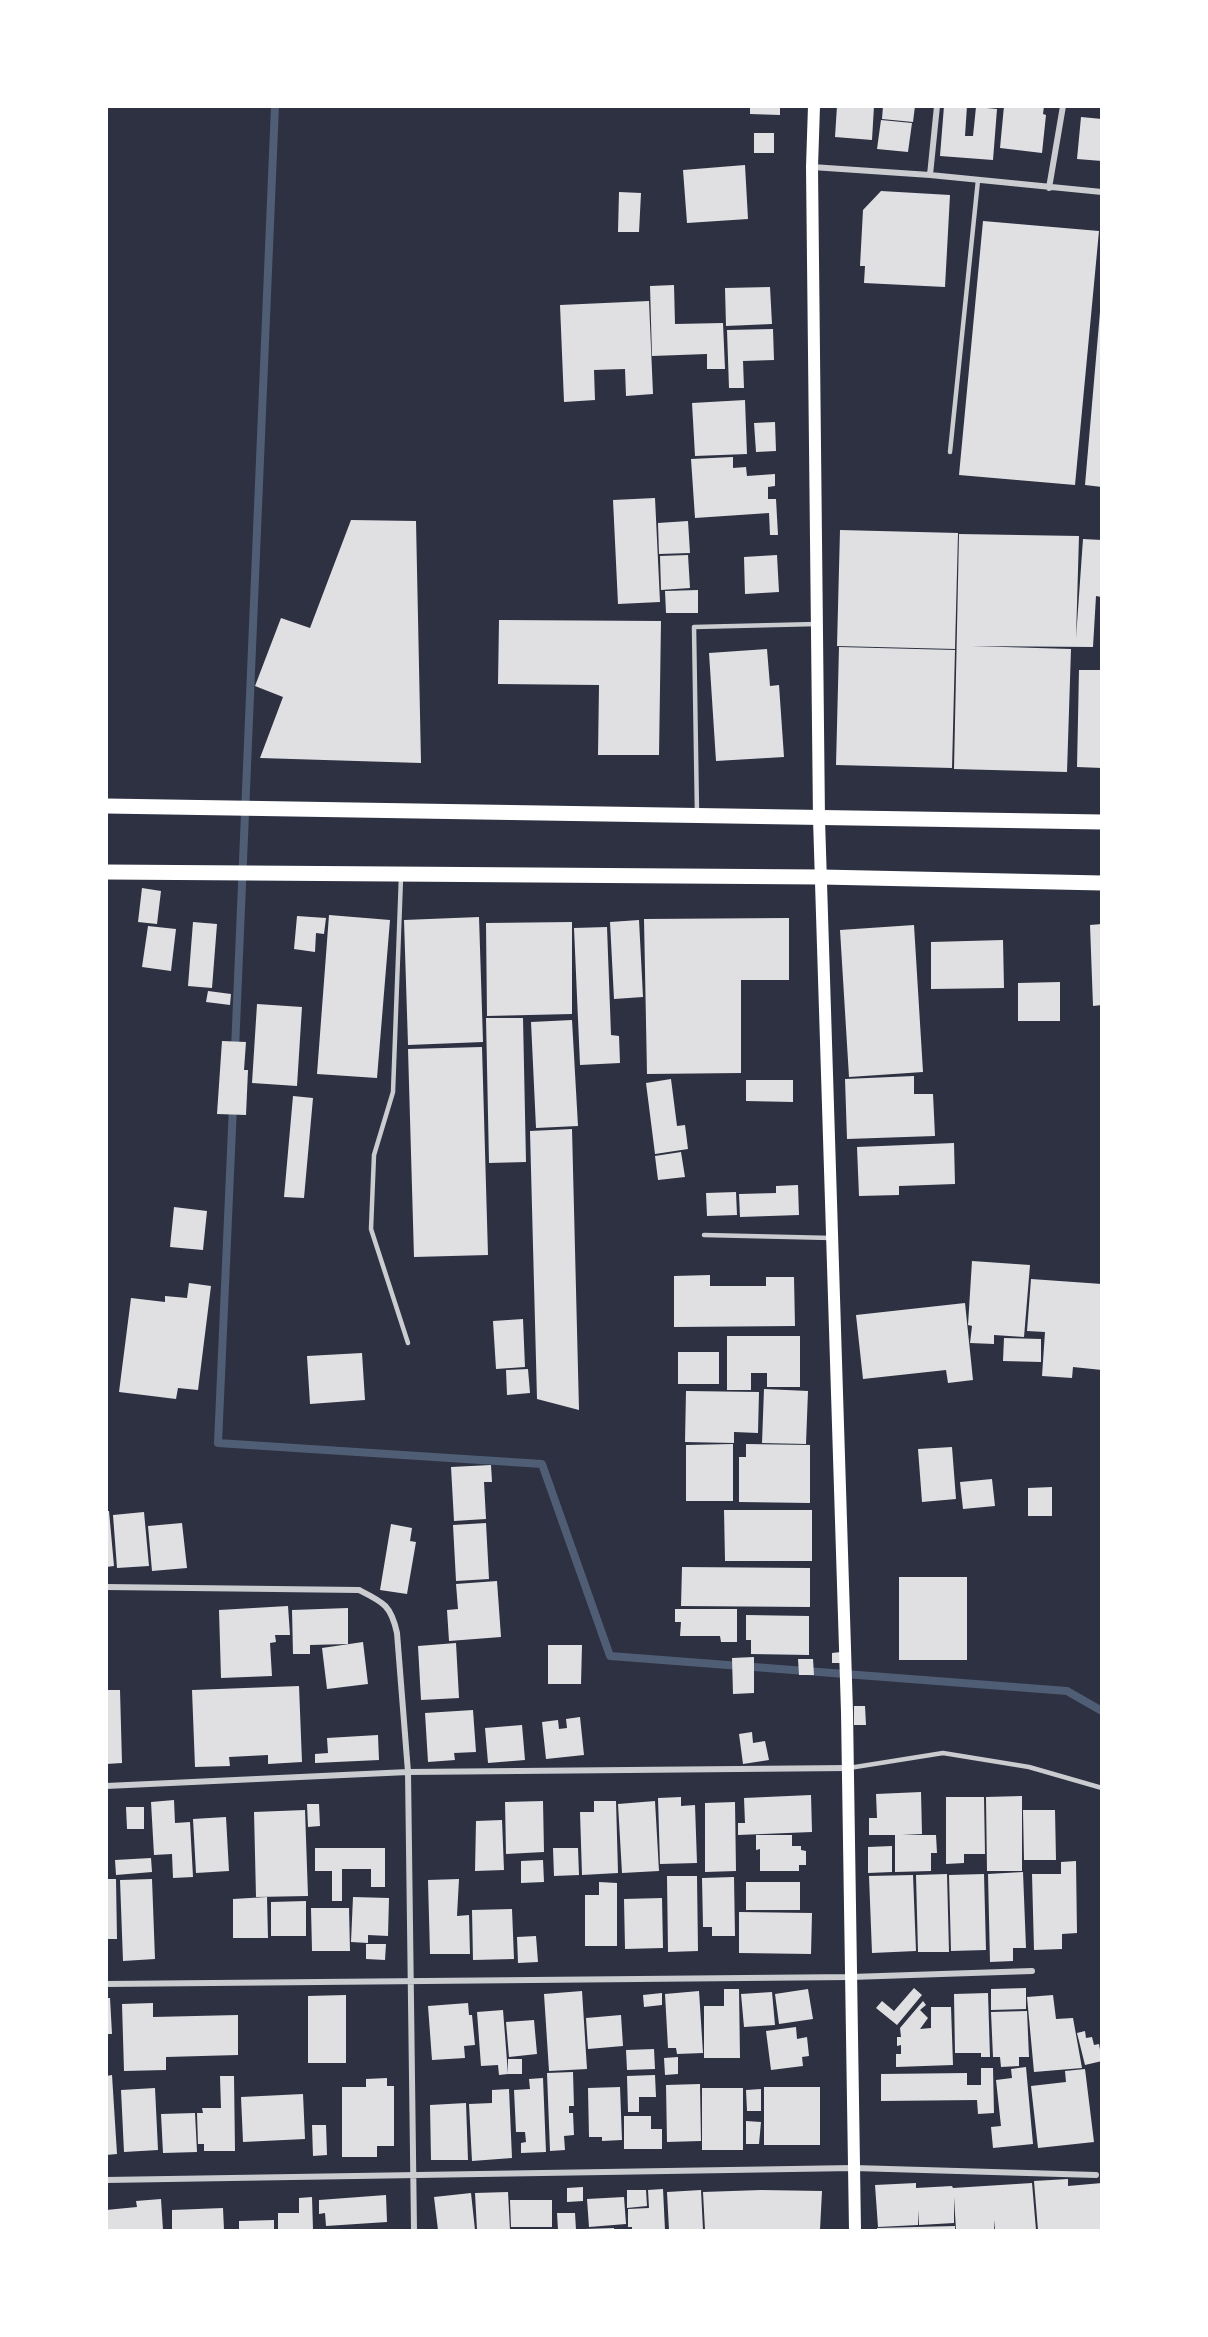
<!DOCTYPE html>
<style>
body{margin:0}
#map{position:relative;width:1208px;height:2337px;overflow:hidden;background:#2d3142;font-family:"Source Sans 3",sans-serif}
canvas{display:block}
.frame{position:absolute;inset:0;border:108px solid #fff;pointer-events:none}
</style>
<div id="map">
<canvas width="1208" height="2337"></canvas>
<div class="frame"></div>
</div>
<script>
const ctx = document.querySelector('canvas').getContext('2d');
ctx.lineJoin = 'round';
function trace(path, color, width, dash) {
  ctx.strokeStyle = color;
  ctx.lineWidth = width;
  ctx.lineCap = dash ? 'butt' : 'round';
  ctx.setLineDash(dash || []);
  ctx.stroke(path);
}
function paint(path, color) {
  ctx.fillStyle = color;
  ctx.fill(path, 'evenodd');
}
trace(new Path2D(`
 M235,1049L275,106
 M233,1106L218,1443L542,1464L610,1656L1067,1691L1102,1711`), '#4f5d75', 8);
paint(new Path2D(`
 M750,106H780V115L750,114Z
 M837,106H874L872,140L835,137Z
 M883,106H915L913,122L882,119Z
 M944,106H967L965,136H973L976,107L997,109L993,160L940,156Z
 M1004,106H1044L1043,114L1046,115L1042,153L1000,148Z
 M1081,117L1102,119V161L1077,159Z
 M881,120L912,123L908,152L877,149Z
 M754,133H774V153H754Z
 M745,165L748,219L687,223L683,170Z
 M881,191L950,195L945,287L864,283L865,266H860L863,210Z
 M619,192L641,193L639,232H618Z
 M983,221L1099,231L1075,485L959,475Z
 M674,285L675,324L723,323L725,369H707V354L652,356L650,286Z
 M770,287L772,324L726,326L725,288Z
 M649,301L653,394L626,396L625,369L594,370L595,400L564,402L560,305Z
 M1100,312H1102V487L1085,485Z
 M773,329L774,360L743,361L744,388H729L727,330Z
 M745,400L747,454L695,456L692,403Z
 M775,422L776,451L756,452L754,423Z
 M733,457V468L746,467L747,476L775,474V486L768,487V499H776L778,535H770L769,513L695,518L691,459Z
 M655,498L660,602L618,604L613,500Z
 M351,520L416,521L421,763L260,758L283,697L255,686L281,618L310,628Z
 M688,521L690,553L659,554L658,523Z
 M840,530L958,533L955,649L837,646Z
 M959,534L1079,536L1076,638L1083,539L1102,540L1101,597L1096,596L1093,647L971,646L1071,649L1067,772L954,769Z
 M688,555L690,588L661,590L660,556Z
 M777,555L779,592L745,594L744,557Z
 M698,590V613H666L665,591Z
 M499,620L661,621L659,755H598L599,685L498,684Z
 M839,647L955,650L952,768L836,765Z
 M767,649L770,686L779,685L784,757L716,761L709,653Z
 M1079,670H1102V768L1077,767Z
 M142,888L161,891L157,924L138,922Z
 M329,915L390,920L377,1078L317,1074Z
 M297,916L326,918L324,934L316,933L315,952L294,949Z
 M479,917L483,1042L408,1045L404,920Z
 M789,918V980H741V1073L647,1074L644,919Z
 M639,920L643,997L614,999L610,922Z
 M193,922L217,924L212,988L188,986Z
 M572,922V1014L487,1016L486,923Z
 M1102,924V1005L1093,1006L1090,925Z
 M914,925L923,1072L849,1077L840,930Z
 M148,926L176,929L171,971L142,967Z
 M607,927L611,1035L619,1036L620,1063L580,1065L574,928Z
 M1003,940L1004,988L931,989V942Z
 M1060,982V1021H1018V983Z
 M208,991L231,994L230,1005L206,1002Z
 M257,1004L302,1007L297,1086L252,1083Z
 M486,1018H523L526,1162L489,1163Z
 M572,1020L578,1126L536,1128L531,1022Z
 M222,1041L246,1042L244,1070H248L246,1115L217,1114Z
 M482,1047L488,1255L414,1257L408,1049Z
 M914,1076V1094H933L935,1136L847,1139L845,1079Z
 M671,1079L677,1126L685,1125L688,1149L655,1154L646,1083Z
 M746,1080H793V1102L746,1101Z
 M293,1096L313,1098L304,1198L284,1197Z
 M572,1129L579,1410L537,1399L530,1131Z
 M954,1143L955,1184L899,1186V1195L859,1196L857,1147Z
 M681,1152L685,1177L658,1180L655,1156Z
 M798,1185L799,1215L740,1217L739,1194L776,1193V1186Z
 M736,1192L737,1215L707,1216L706,1193Z
 M174,1207L207,1211L203,1250L170,1247Z
 M972,1261L1030,1265L1024,1337L994,1335V1344L970,1343L972,1326L968,1325Z
 M710,1275V1286H766V1277H794L795,1326L674,1327V1276Z
 M1031,1279L1102,1284V1370L1073,1367L1072,1378L1042,1376L1045,1332L1027,1331Z
 M189,1283L211,1286L198,1390L178,1388L176,1399L119,1392L131,1298L165,1302V1296L187,1298Z
 M965,1303L973,1380L948,1383L946,1370L863,1379L856,1315Z
 M523,1319L525,1367L496,1369L493,1321Z
 M727,1336H800V1387H767V1373H751V1390H727Z
 M1004,1338L1041,1339V1362L1003,1361Z
 M678,1352H719V1384H678Z
 M362,1353L365,1400L310,1404L307,1356Z
 M528,1369L530,1393L507,1395L506,1370Z
 M764,1389L808,1391L806,1444L762,1443Z
 M686,1391L759,1392L758,1433L734,1432V1443L685,1442Z
 M733,1444V1501H686V1445Z
 M746,1444L810,1445V1503L739,1502V1457H746Z
 M952,1447L956,1499L922,1502L918,1449Z
 M491,1465L492,1482H484L486,1519L454,1521L451,1467Z
 M992,1479L995,1506L963,1509L960,1482Z
 M1052,1487V1516H1028V1488Z
 M724,1510H812V1561H725Z
 M106,1511H109L114,1566L106,1567Z
 M144,1512L149,1566L117,1568L113,1515Z
 M182,1523L187,1568L152,1571L148,1526Z
 M486,1523L489,1579L456,1581L453,1525Z
 M391,1524L412,1528L410,1541L416,1542L407,1594L380,1590Z
 M682,1567L810,1568V1607L681,1606Z
 M899,1577H967V1660H899Z
 M497,1581L501,1637L449,1641L447,1610L458,1609L456,1584Z
 M288,1606L290,1635H275L276,1642L270,1643L272,1676L221,1678L219,1610Z
 M348,1608V1644L310,1645V1654H293L292,1610Z
 M675,1609H737V1642H721L720,1636H680L681,1622H675Z
 M746,1615L809,1616V1655L751,1654V1640H746Z
 M363,1642L368,1684L327,1689L322,1648Z
 M456,1643L459,1698L421,1700L418,1646Z
 M548,1645H582L581,1684H548Z
 M841,1652V1663H832V1653Z
 M754,1657V1693L733,1694L732,1658Z
 M798,1659H813L814,1675H799Z
 M299,1686L302,1762L268,1764V1755L229,1757L230,1766L195,1767L192,1690Z
 M106,1690H120L122,1763L106,1764Z
 M854,1706H865L866,1725H854Z
 M473,1710L476,1752L454,1753L455,1760L428,1762L425,1713Z
 M580,1717L584,1755L546,1759L542,1722L558,1720L559,1729L567,1728L566,1719Z
 M522,1725L525,1760L488,1763L485,1728Z
 M752,1732L753,1743L765,1741L769,1760L743,1764L739,1734Z
 M378,1735L379,1760L315,1763V1754L328,1753L327,1738Z
 M921,1792L922,1834L902,1835H936L937,1853H931V1871L895,1872V1835H869V1818H877L876,1794Z
 M811,1795L812,1832L738,1835V1823H745L744,1798Z
 M1022,1796V1871H987L986,1797Z
 M681,1797V1806L695,1805L697,1863L660,1864L658,1798Z
 M946,1797H984L985,1854H964V1863L946,1864Z
 M174,1800L175,1823L190,1822L193,1877L173,1878L172,1854L154,1855L151,1802Z
 M543,1801L544,1852L506,1854L505,1802Z
 M594,1801H616L618,1873L582,1875L580,1812H594Z
 M655,1801L659,1871L622,1873L618,1804Z
 M735,1802L736,1871L705,1872V1803Z
 M307,1804H319L320,1826L308,1827Z
 M126,1807H144V1829H127Z
 M305,1810L308,1896L256,1897L254,1812Z
 M1023,1810H1055L1056,1860H1024Z
 M226,1817L229,1871L196,1873L193,1819Z
 M502,1820L504,1870L475,1871L476,1821Z
 M756,1835H792V1846H801V1850L806,1851V1865H799V1871H760V1849L756,1850Z
 M892,1846V1872L868,1873V1847Z
 M315,1848H385V1887H371V1869H342V1901H332V1871H315Z
 M553,1848H578L579,1875L554,1876Z
 M151,1858L152,1872L116,1875L115,1860Z
 M543,1860L544,1882L521,1883V1861Z
 M1076,1861L1077,1933L1062,1934V1949L1034,1950L1032,1874H1061V1862Z
 M1023,1872L1026,1948H1013V1961L990,1962L988,1874Z
 M947,1874L949,1952H918L916,1875Z
 M984,1874L986,1950L951,1951L949,1875Z
 M913,1875L916,1951L872,1953L869,1876Z
 M667,1876H697L698,1951L668,1952Z
 M734,1877L735,1936H712V1927H703L702,1878Z
 M106,1879H116L117,1939H106Z
 M152,1879L155,1959L123,1961L120,1880Z
 M459,1879L457,1916L469,1915L470,1954H430L428,1880Z
 M599,1882L617,1883V1946H585V1895H599Z
 M746,1882H800V1910H746Z
 M267,1897L268,1938H233V1899Z
 M353,1897L389,1898L388,1936L368,1935V1943L351,1942Z
 M662,1898L663,1948L625,1949L624,1899Z
 M306,1901V1936H271V1902Z
 M311,1908H349L350,1951H312Z
 M512,1909L514,1959L473,1960L472,1910Z
 M739,1912L812,1913L811,1954L739,1953Z
 M536,1936L538,1962L518,1963L517,1937Z
 M366,1944H386L385,1960L366,1959Z
 M914,1988L922,1995L897,2025L876,2008L882,2001L894,2011Z
 M1026,1988V2009L991,2010V1989Z
 M724,1989H739L740,2058H704V2006H724Z
 M808,1989L813,2019L779,2024L775,1994Z
 M582,1991L587,2069L549,2071L544,1994Z
 M699,1991L703,2053L677,2054L676,2048H668L665,1994Z
 M772,1992L775,2025L744,2027L741,1994Z
 M662,1993V2005L644,2007L643,1995Z
 M988,1993L990,2057H981V2053H955L954,1994Z
 M346,1995V2063H308V1996Z
 M1053,1995L1056,2019L1073,2018L1082,2068L1034,2072L1027,1997Z
 M106,1998H110L112,2034H106Z
 M923,2001L926,2005L920,2010L928,2018L920,2029L931,2028V2007H951L953,2065L896,2067V2054H901V2045L897,2046V2037H901L900,2028Z
 M153,2003V2017L238,2015V2055L166,2057V2070L124,2071L122,2004Z
 M468,2003L469,2015H472L475,2045L464,2046L465,2058L432,2060L428,2006Z
 M503,2010L508,2074L499,2075L498,2065L481,2066L477,2012Z
 M1027,2011L1029,2057H1019V2066L1001,2067L1000,2057H993L991,2012Z
 M621,2015L623,2046L588,2049L586,2018Z
 M534,2020L537,2054L509,2057L506,2022Z
 M796,2027L797,2039L807,2037L809,2056L802,2057L803,2066L771,2070L766,2031Z
 M1085,2031L1086,2038L1092,2037L1094,2045L1099,2044L1102,2061L1085,2065L1077,2033Z
 M654,2049L655,2069L627,2070L626,2050Z
 M678,2057V2074L665,2075L664,2058Z
 M508,2059H522V2074H508Z
 M1026,2067L1033,2144L993,2148L991,2127L1001,2126L996,2080L1012,2078L1011,2069Z
 M981,2068H993L994,2113L978,2114L977,2100L881,2101V2074L967,2073V2085H981Z
 M1085,2069L1094,2142L1038,2148L1031,2086L1066,2082L1065,2071Z
 M573,2072L574,2106H569V2113H573L574,2135L564,2136L565,2150L550,2151L547,2073Z
 M112,2075L117,2154L106,2155V2076Z
 M655,2075L656,2097H639V2112H628L627,2076Z
 M220,2076H234L235,2151H204V2144H198L197,2113H203L202,2108H221Z
 M387,2078V2086H394V2146H377V2157H342V2087H366V2079Z
 M543,2078L546,2152L521,2153V2143L526,2142L525,2132H516L514,2090L530,2089L529,2079Z
 M700,2084L701,2141L667,2142L666,2085Z
 M620,2087L622,2140L602,2141V2137H589L588,2088Z
 M764,2087H820V2145H764Z
 M155,2088L158,2150L124,2152L121,2090Z
 M702,2088H743V2150H702Z
 M509,2089L512,2158L472,2161L469,2104L492,2103V2090Z
 M761,2089V2111H747L746,2090Z
 M303,2094L305,2139L243,2142L241,2097Z
 M466,2103L468,2160H431L430,2105Z
 M195,2113L197,2152L163,2153L161,2114Z
 M624,2116H651V2129H662V2149H624Z
 M746,2121L761,2122L759,2144H746Z
 M312,2125H326L327,2155L313,2156Z
 M1068,2179V2186L1102,2183V2230H1038L1034,2181Z
 M916,2183V2188L952,2186L953,2188L1032,2183L1036,2230H995L994,2220V2230H956L954,2197V2223L919,2225L918,2210V2225L878,2227L875,2185Z
 M583,2187V2201L567,2202V2188Z
 M663,2189L665,2230H632V2227H628V2209L649,2208L648,2190Z
 M627,2190H646L647,2206L627,2208Z
 M701,2190L703,2230H669L667,2192Z
 M761,2190L822,2191L820,2230H705L703,2192Z
 M508,2192L510,2230H477L475,2193Z
 M471,2193L475,2230H438L434,2197Z
 M386,2195L387,2222L326,2226L325,2213L319,2214V2200Z
 M312,2197L313,2230H278V2213H299V2198Z
 M624,2197L626,2224L589,2227L587,2199Z
 M161,2199L163,2230H106V2210L137,2207L136,2201Z
 M510,2200H552V2227H511Z
 M223,2208L224,2230H172V2210Z
 M557,2213H575L576,2230H558Z
 M274,2220V2230H239V2221Z
 M955,2226V2230H877V2228Z
 M614,2228V2230H584V2229Z`), '#e0e0e3');
trace(new Path2D(`
 M950,452L978,180
 M697,814L694,627L817,624
 M401,877L393,1092L374,1155L371,1229L408,1343
 M704,1235L832,1238
 M849,1768L943,1753L1029,1767L1102,1788`), '#caccd0', 4.5);
trace(new Path2D(`
 M812,167L930,175L1102,192
 M930,175L937,106
 M1049,188L1063,106
 M106,1587L359,1590C383,1602 391,1605 397,1633L408,1772L414,2230
 M106,1786L408,1772L848,1768
 M106,1984L851,1977L1032,1971
 M106,2180L854,2168L1096,2175`), '#caccd0', 6);
trace(new Path2D(`
 M814,106L812,167L819,819L847,1712L855,2230`), '#fff', 12);
trace(new Path2D(`
 M106,806L1102,822
 M106,872L821,877L1102,883`), '#fff', 15);
</script>
